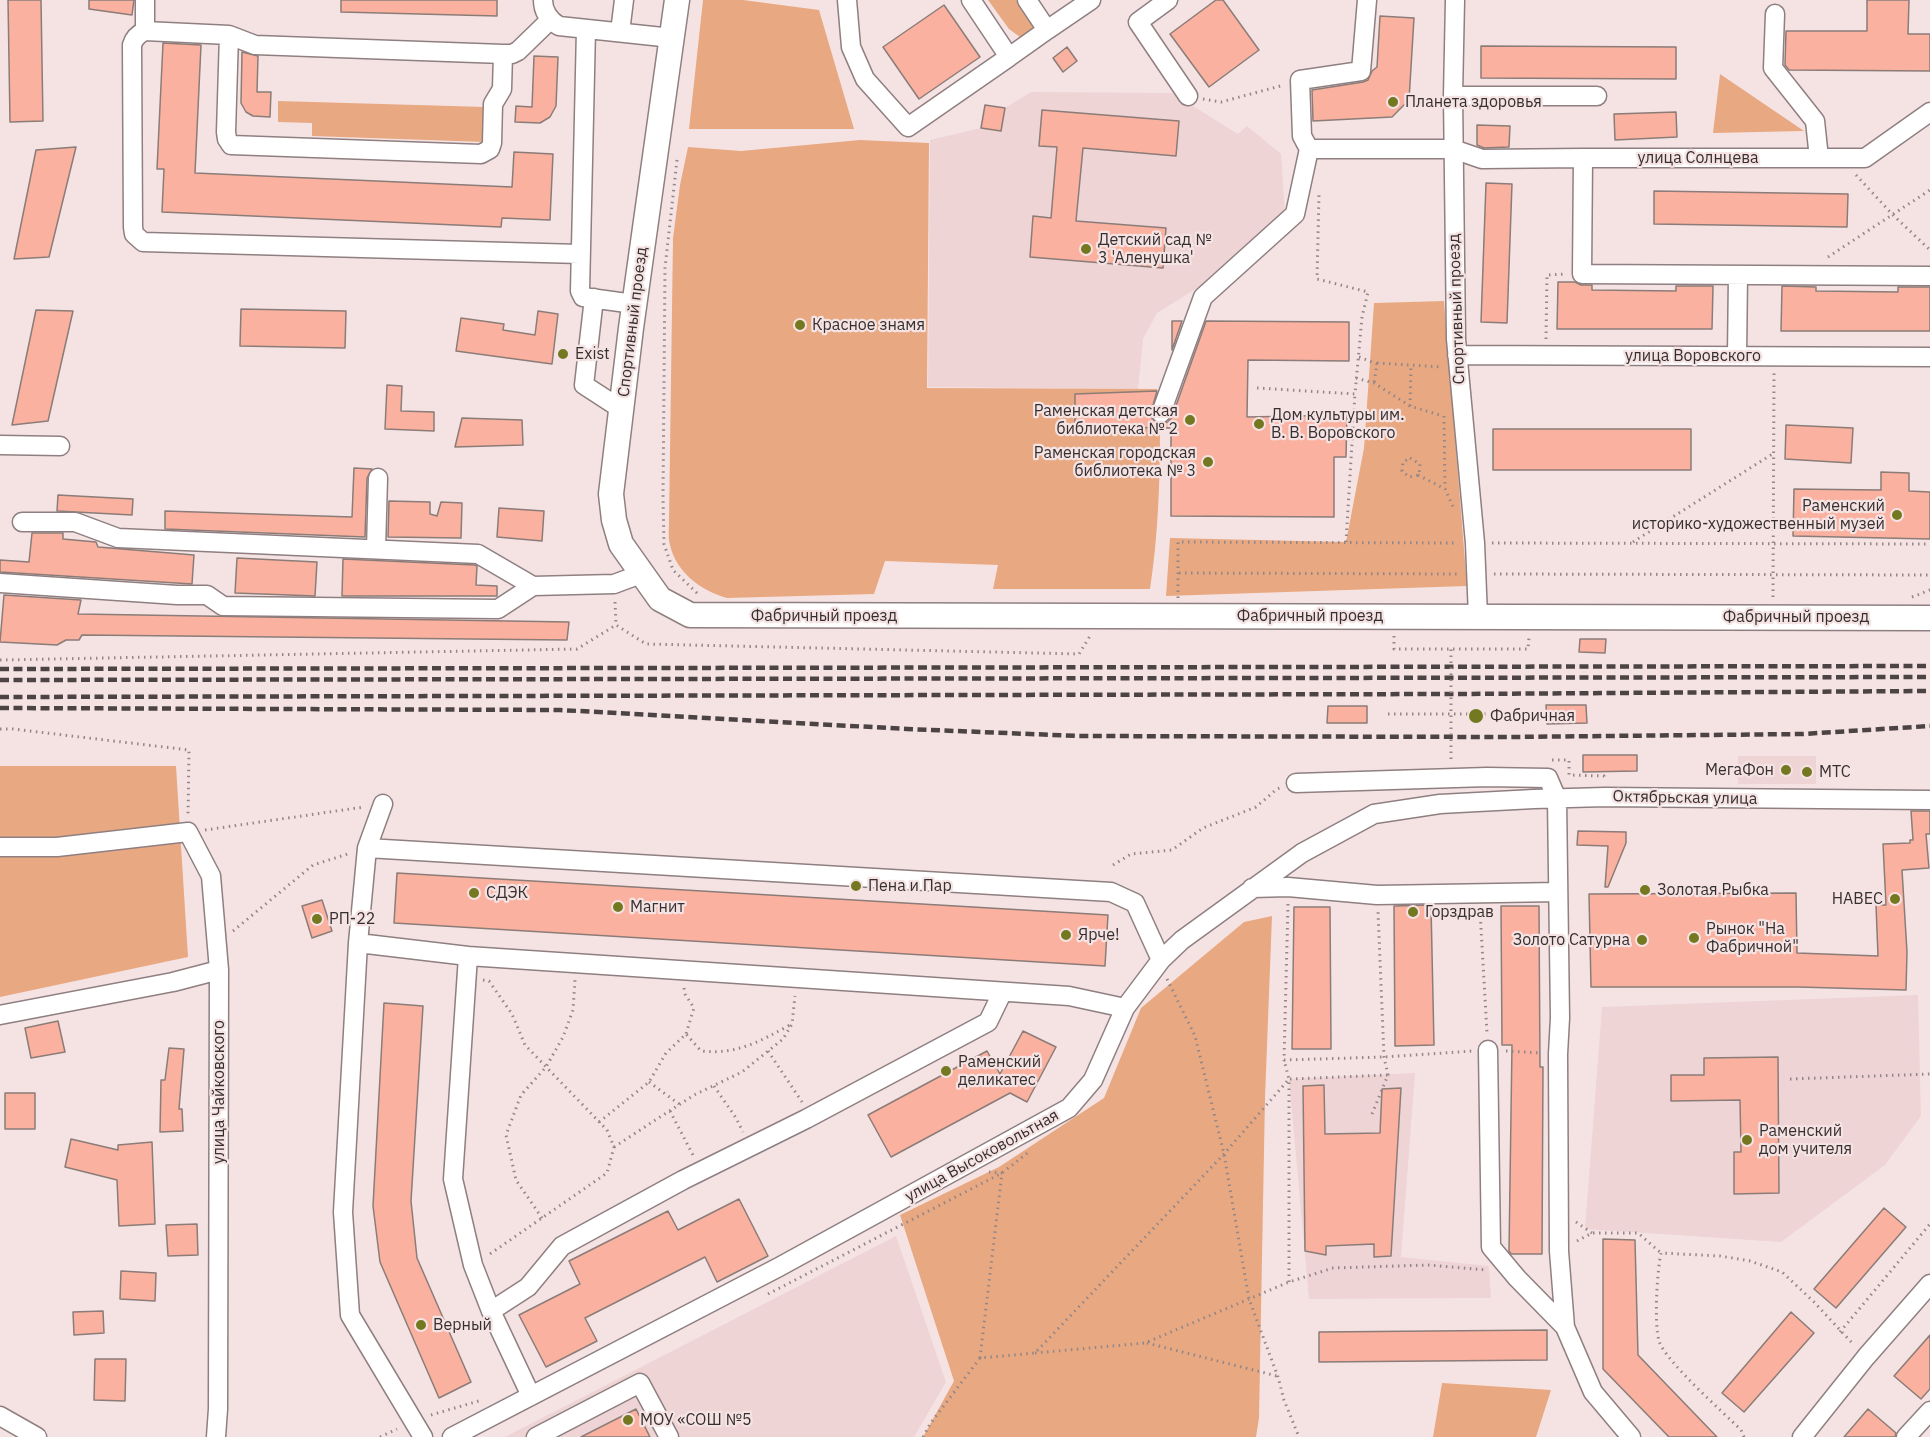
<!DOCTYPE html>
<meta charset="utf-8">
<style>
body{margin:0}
canvas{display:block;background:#f5e3e4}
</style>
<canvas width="1930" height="1437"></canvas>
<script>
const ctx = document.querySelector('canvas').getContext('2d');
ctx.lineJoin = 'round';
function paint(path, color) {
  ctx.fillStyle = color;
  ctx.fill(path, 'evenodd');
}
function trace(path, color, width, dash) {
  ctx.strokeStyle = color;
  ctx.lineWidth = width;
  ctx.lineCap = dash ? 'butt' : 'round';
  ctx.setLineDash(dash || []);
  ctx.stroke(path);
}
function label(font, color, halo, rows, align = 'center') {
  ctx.font = font + ' "IBM Plex Sans",sans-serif';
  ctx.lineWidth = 4.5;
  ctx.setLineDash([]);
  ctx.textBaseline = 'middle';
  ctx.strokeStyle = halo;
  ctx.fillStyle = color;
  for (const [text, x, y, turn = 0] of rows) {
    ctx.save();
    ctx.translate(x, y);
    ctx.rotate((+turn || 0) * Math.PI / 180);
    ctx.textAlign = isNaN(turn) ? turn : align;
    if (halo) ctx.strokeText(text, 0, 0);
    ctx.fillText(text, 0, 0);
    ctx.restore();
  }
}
paint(new Path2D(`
 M1031,92L1172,93L1238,134L1247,126L1281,154L1285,213L1202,285L1157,313L1143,339L1138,389L928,387L930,140L981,128L985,105L1005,108Z
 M1738,756H1816V784H1738Z
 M1918,995L1921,1116L1885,1165L1781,1242L1585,1229L1602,1007Z
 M1415,1073L1401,1257L1489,1266L1491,1298L1309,1299L1289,1079Z
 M896,1236L946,1382L914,1437H505Z`), '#eed4d5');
paint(new Path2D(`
 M703,0H743L819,10L854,129H689Z
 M988,0H1016L1031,20L1034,33L1024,40L1009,29Z
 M1720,74L1804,131L1713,133Z
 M278,101L486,107L484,142L312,136V123L278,122Z
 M860,140L929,143L927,388L1157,389L1154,430H1160C1160,484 1158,536 1150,589H993L998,565L885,561L874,594L727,598C701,591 676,572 670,545C668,538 669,529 669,521L673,238L680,185L688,147L741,151Z
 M1444,301L1467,586L1166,596L1170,538L1346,542L1364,448L1374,303Z
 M0,766H176L188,957L0,997Z
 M1272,916L1265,1098L1259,1418L1256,1437H923L954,1381L900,1215L999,1167L1104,1098L1141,1008L1244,922Z
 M1442,1383L1551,1390L1536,1437H1433Z`), '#e8a982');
const building = new Path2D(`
 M8,0H41L43,121L10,122Z
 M89,0H134L132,15L89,9Z
 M341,0H497V16L341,12Z
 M1216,0H1223L1259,50L1209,87L1170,34Z
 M1867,0H1909L1908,34H1930V71L1789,70L1785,65L1786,31H1867Z
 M944,5L980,57L919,99L883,47Z
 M1380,16L1414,18L1409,100L1392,117L1313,121L1312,90L1363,82L1368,80L1372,71L1377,67Z
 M163,43L201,45L195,173L512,187L514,152L553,154L550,220L502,218L501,227L162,212L164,169H157Z
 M1481,46L1676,47V79L1481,78Z
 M1067,47L1077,61L1063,72L1053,58Z
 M242,52L258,56L257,92H271L270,117L253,116L246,112L241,103Z
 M534,56L558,57L556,106L550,117L540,123L515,122L516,106L532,107Z
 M985,105L1005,108L1001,131L981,128Z
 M1042,110L1179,121L1176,156L1083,148L1076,221L1166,228L1163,268L1030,257L1033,216L1051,218L1057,147L1039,146Z
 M1676,112L1677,137L1615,140L1614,114Z
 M1477,125L1510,126L1509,147L1484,148L1477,145Z
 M76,147L49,257L14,259L36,150Z
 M1486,183L1512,184L1507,323L1481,322Z
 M1654,191L1848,194L1847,227L1654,224Z
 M1558,282H1575L1581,285H1592V290L1676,291V286H1713L1712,329H1557Z
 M1782,286L1816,287V291L1898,292V287H1930V331H1781Z
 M241,309L346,311L345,348L240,346Z
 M36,310L73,311L48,421L12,425Z
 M538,311L558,314L552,364L456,351L461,318L504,324L503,330L535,335Z
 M1172,321H1182L1172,350Z
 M1206,321L1349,322V361L1248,360L1247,417L1347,415L1346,457H1334V517L1171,516V428L1075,427V394L1157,391L1150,416L1157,423L1168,422L1172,417Z
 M387,385L402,386L401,411L434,412V431L385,429Z
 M462,418L522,420L523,445L455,447Z
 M1786,425L1853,428L1851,463L1785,459Z
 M1493,429H1691V470H1493Z
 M354,468L372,469L367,478L365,537L165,529V511L352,517Z
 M1881,472L1909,473V491L1930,492V539L1793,536L1794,489L1881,490Z
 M58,495L133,499L132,515L57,511Z
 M389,501L430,502V514L437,516L441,502L462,503L461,538L388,537Z
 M499,508L544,511L542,541L497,537Z
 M32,533H63V539L96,542L98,547L194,555L192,584L0,572V560L29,562Z
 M237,558L317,562L315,596L235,593Z
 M343,559L475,565L477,566L476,585L497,586V596H342Z
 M4,595L81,600L78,614L569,622L567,640L82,635L79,640H66L57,645L0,642Z
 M1580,639H1606L1605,653L1579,652Z
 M1546,705H1586L1587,723L1547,724Z
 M1328,706H1367V723H1327Z
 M1583,755H1637V771L1583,772Z
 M1911,811H1930V834H1926L1929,868L1902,870L1907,952L1906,990L1798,987H1591L1589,894L1796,893L1797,953L1878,956L1876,905H1886L1883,844L1910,843V840H1913Z
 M1578,831L1626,832V843L1608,887H1605L1608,846L1577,845Z
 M397,873L1108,915L1105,966L394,923Z
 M322,900L332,931L312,938L302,906Z
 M1431,905L1434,1045L1395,1046L1394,906Z
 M1501,906H1539L1540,1067H1543L1542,1254H1511L1509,1251L1512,1045H1502Z
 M1294,907H1330L1331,1049H1292Z
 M384,1003L423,1006L411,1201L417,1258L471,1382L439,1398L380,1262L373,1206Z
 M58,1021L65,1052L31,1058L25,1028Z
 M1023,1031L1056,1047L1027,1102L1010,1093L891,1157L868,1115L987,1051L1000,1074Z
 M169,1048L184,1049L179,1109H182L183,1131L160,1132L161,1080H165Z
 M1778,1057L1779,1193L1734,1194V1152H1741L1740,1100L1671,1101V1075H1704V1058Z
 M1324,1085L1325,1134L1380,1133L1382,1089L1401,1088L1391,1256L1374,1257V1244L1326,1246V1255L1305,1251L1303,1086Z
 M5,1093H35V1129H5Z
 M71,1139L118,1150V1145L152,1142L155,1224L119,1226L117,1180L65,1167Z
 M739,1199L768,1256L717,1282L705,1257L585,1318L597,1341L546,1367L519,1315L580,1284L569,1261L668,1211L678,1230Z
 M1884,1208L1906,1227L1836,1308L1814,1289Z
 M197,1224L198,1255L168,1256L166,1225Z
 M1603,1239L1635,1240L1638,1355L1717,1437H1669L1603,1369Z
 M121,1271L156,1273L155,1301L120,1299Z
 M103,1311L104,1333L74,1335L73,1312Z
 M1791,1312L1814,1333L1744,1412L1722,1393Z
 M1547,1330V1360L1319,1362V1332Z
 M1930,1335V1389L1921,1399L1894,1376Z
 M95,1359H126L125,1401L94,1400Z
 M636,1409L650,1437H581Z
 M1868,1409L1896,1433L1895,1437H1844Z`);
paint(building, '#fab19f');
trace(building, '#8b7c78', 1.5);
const minor = new Path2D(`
 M543,0C543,12 549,20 559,26L672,38
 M847,0L851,47L865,79L908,127L1009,57
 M971,0L1009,57L1047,30
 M1027,0L1047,30L1091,0
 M1168,0L1138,22L1188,96
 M1455,0L1453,96L1456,339L1475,543L1478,617
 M1775,14L1773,68L1815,121L1819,158
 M550,20L518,51L512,54H503L502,89L493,104L492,143L490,149L481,154L231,145L227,139L226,132L229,35L145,31C138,34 134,38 132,45L133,227L134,234L143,242L580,254
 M586,29L580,291L583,297L634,304
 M145,31V0
 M620,32L624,0
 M229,35L255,45L503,54
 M1453,96H1597
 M1309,149L1302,136L1300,80L1361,71L1367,0
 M1583,158L1582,274L1930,276
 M594,298L584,385L621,409
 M1457,355L1930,357
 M1737,356L1738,275
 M1161,413L1203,297L1295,214L1309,149H1453L1482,159L1583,158H1865L1930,112
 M0,445L60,446
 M22,522H75L118,538L478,554L533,586
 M376,549L378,478
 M0,583L177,595H207L223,606L498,609L533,586L614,584L641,574
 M1296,783L1487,777L1548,778L1557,799L1560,1018L1558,1054L1559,1251L1565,1327L1593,1392L1631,1437
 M0,847H57L188,832L211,876L219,970L218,1409L216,1437
 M367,848L383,804
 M1252,888L1288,887L1377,895L1558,892
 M358,943L367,848L1111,892L1135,903L1161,960
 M0,1015L173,982L219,970
 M1488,1050L1491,1247L1517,1278L1565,1327
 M491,1311L528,1287L562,1246L683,1180L806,1119L988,1022L1002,993
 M531,1396L491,1311L473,1265L453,1179L468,956L1069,996L1125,1008
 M0,1416L37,1437
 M423,1437L350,1315L343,1212L358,943L468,956
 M452,1437L779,1267L1069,1108L1093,1080L1125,1008L1161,960L1182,940L1302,853L1374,814L1440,804L1534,799L1605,797L1930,800
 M536,1437L640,1383L669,1437
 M1802,1437L1866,1357L1930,1284
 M1906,1437L1930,1411`);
const major = new Path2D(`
 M677,0L631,328L611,494L614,520L621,544L660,599L690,615L1930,618`);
trace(minor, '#8f7f80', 21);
trace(major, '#8f7f80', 27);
trace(new Path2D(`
 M1203,99L1221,102L1284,85
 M677,160L665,268L663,498L664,544L673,570L698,594
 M1856,175L1892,214L1930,250
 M1828,257L1930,190
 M1546,339L1547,275L1566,274
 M1359,357L1377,364L1374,383
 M1377,363L1441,367
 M1356,378L1374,383L1410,406L1443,416
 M1257,388L1355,394L1362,317L1368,292L1317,279L1319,194
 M1410,406L1411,365
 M1444,416L1445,488
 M1410,458L1420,464L1419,475L1409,477L1402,471L1403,462Z
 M1418,475L1445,489L1454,509
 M1346,542L1355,393
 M1633,542L1774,453
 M1492,543L1930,544
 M1179,573L1460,574
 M1494,574L1930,575
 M1773,597L1774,373
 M1912,597L1930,590
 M1178,598V542L1458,543
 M615,602L616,625L646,644L1079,654L1090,636
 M1394,636V649H1528L1529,637
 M0,660L577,649L616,625
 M1388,714H1524
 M0,729H13L189,750L188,816
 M1552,760H1569V775L1604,776V780
 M205,830L364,807
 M1113,865L1131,854L1172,850L1203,828L1256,807L1277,789L1282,787
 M1288,904L1284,1060L1384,1057L1473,1051
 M1480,910L1487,1033
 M233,931L313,865L351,853
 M1167,979L1195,1036L1224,1154L1249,1299L1278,1377L1284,1400L1299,1437
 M483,980L489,981L512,1014L525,1045L607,1130L614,1147L607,1173L487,1256
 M684,988L685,994L694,1008L686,1034
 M768,1051L802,1102
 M1506,1051L1541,1053
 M1790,1079L1930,1074
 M649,1082L679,1104
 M714,1086L736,1118L743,1132
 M670,1111L694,1157
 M1372,1114L1388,1075L1384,1057L1378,912
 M599,1122L649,1082L666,1053L686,1034L701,1051C737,1055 760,1041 790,1025
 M614,1147L694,1095L742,1072L783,1039L792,1024L795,996
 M542,1218L516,1180L506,1135L521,1095L546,1067L563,1037L573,1010L575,980
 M1576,1222L1592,1233
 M1577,1241L1592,1233H1638L1661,1253
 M1289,1282V1079L1388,1075
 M768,1294L1002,1173L1030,1151
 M1840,1332L1930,1224
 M1147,1343L1277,1376
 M1035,1353L1145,1343L1289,1282L1333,1268L1428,1265L1487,1270
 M980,1358L1002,1173L989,1172
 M431,1415L482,1400
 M380,1437L397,1429
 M923,1437L930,1424L980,1358L1035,1353L1224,1154L1289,1079L1284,1060
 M1744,1437L1741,1430C1723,1412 1666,1362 1659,1341C1654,1323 1657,1272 1661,1253L1720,1256L1750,1261L1782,1272L1814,1302L1853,1344`), '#938687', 3, [1.5, 4.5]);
trace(minor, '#fff', 18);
trace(major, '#fff', 24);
trace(new Path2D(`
 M0,669L1930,666
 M0,680L1930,677
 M0,697L1455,694L1930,691
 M0,708L560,710L907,729L1079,736L1509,737L1803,734L1930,726`), '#4c4444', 4.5, [9, 4.5]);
trace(new Path2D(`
 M1451,759V649`), '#938687', 3, [1.5, 4.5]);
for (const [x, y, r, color] of [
 [1393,102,6,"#747921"],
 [1086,249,6,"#747921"],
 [800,325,6,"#747921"],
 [563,354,6,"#747921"],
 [1190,420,6,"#747921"],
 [1259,424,6,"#747921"],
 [1208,462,6,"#747921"],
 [1897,515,6,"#747921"],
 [1476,716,8,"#747921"],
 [1786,770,6,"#747921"],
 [1807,772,6,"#747921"],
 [856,886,6,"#747921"],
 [1645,890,6,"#747921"],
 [474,893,6,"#747921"],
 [1895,899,6,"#747921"],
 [618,907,6,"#747921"],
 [1413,912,6,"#747921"],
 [317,919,6,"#747921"],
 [1066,935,6,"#747921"],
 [1694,938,6,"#747921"],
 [1642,940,6,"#747921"],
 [946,1071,6,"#747921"],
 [1747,1140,6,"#747921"],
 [421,1325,6,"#747921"],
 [628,1420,6,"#747921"]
]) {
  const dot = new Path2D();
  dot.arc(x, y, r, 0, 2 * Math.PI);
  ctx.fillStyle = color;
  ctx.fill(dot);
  trace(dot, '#f5e3e4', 2);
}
label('16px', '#362f2f', '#f5e3e4', [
 ["Планета здоровья",1405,102],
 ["Детский сад №",1098,240],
 ["3 'Аленушка'",1098,258],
 ["Красное знамя",812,325],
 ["Exist",575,354],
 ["Раменская детская",1178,411,"right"],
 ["библиотека № 2",1178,429,"right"],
 ["Дом культуры им.",1271,415],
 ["В. В. Воровского",1271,433],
 ["Раменская городская",1196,453,"right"],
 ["библиотека № 3",1196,471,"right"],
 ["Раменский",1885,506,"right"],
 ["историко-художественный музей",1885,524,"right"],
 ["Фабричная",1490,716],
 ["МегаФон",1774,770,"right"],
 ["МТС",1819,772],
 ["Пена и Пар",868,886],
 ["Золотая Рыбка",1657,890],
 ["СДЭК",486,893],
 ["НАВЕС",1883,899,"right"],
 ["Магнит",630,907],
 ["Горздрав",1425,912],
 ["РП-22",329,919],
 ["Рынок \"На",1706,929],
 ["Фабричной\"",1706,947],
 ["Ярче!",1078,935],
 ["Золото Сатурна",1630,940,"right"],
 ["Раменский",958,1062],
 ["деликатес",958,1080],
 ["Раменский",1759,1131],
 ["дом учителя",1759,1149],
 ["Верный",433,1325],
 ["МОУ «СОШ №5",640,1420]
], 'left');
label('16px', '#362f2f', '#f5e3e4', [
 ["улица Солнцева",1698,158],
 ["Спортивный проезд",1457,309,-92],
 ["Спортивный проезд",633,322,-83],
 ["улица Воровского",1693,356],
 ["Фабричный проезд",824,616],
 ["Фабричный проезд",1310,616],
 ["Фабричный проезд",1796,617],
 ["Октябрьская улица",1685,798,1],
 ["улица Чайковского",219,1092,-90],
 ["улица Высоковольтная",982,1156,-29]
]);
</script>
